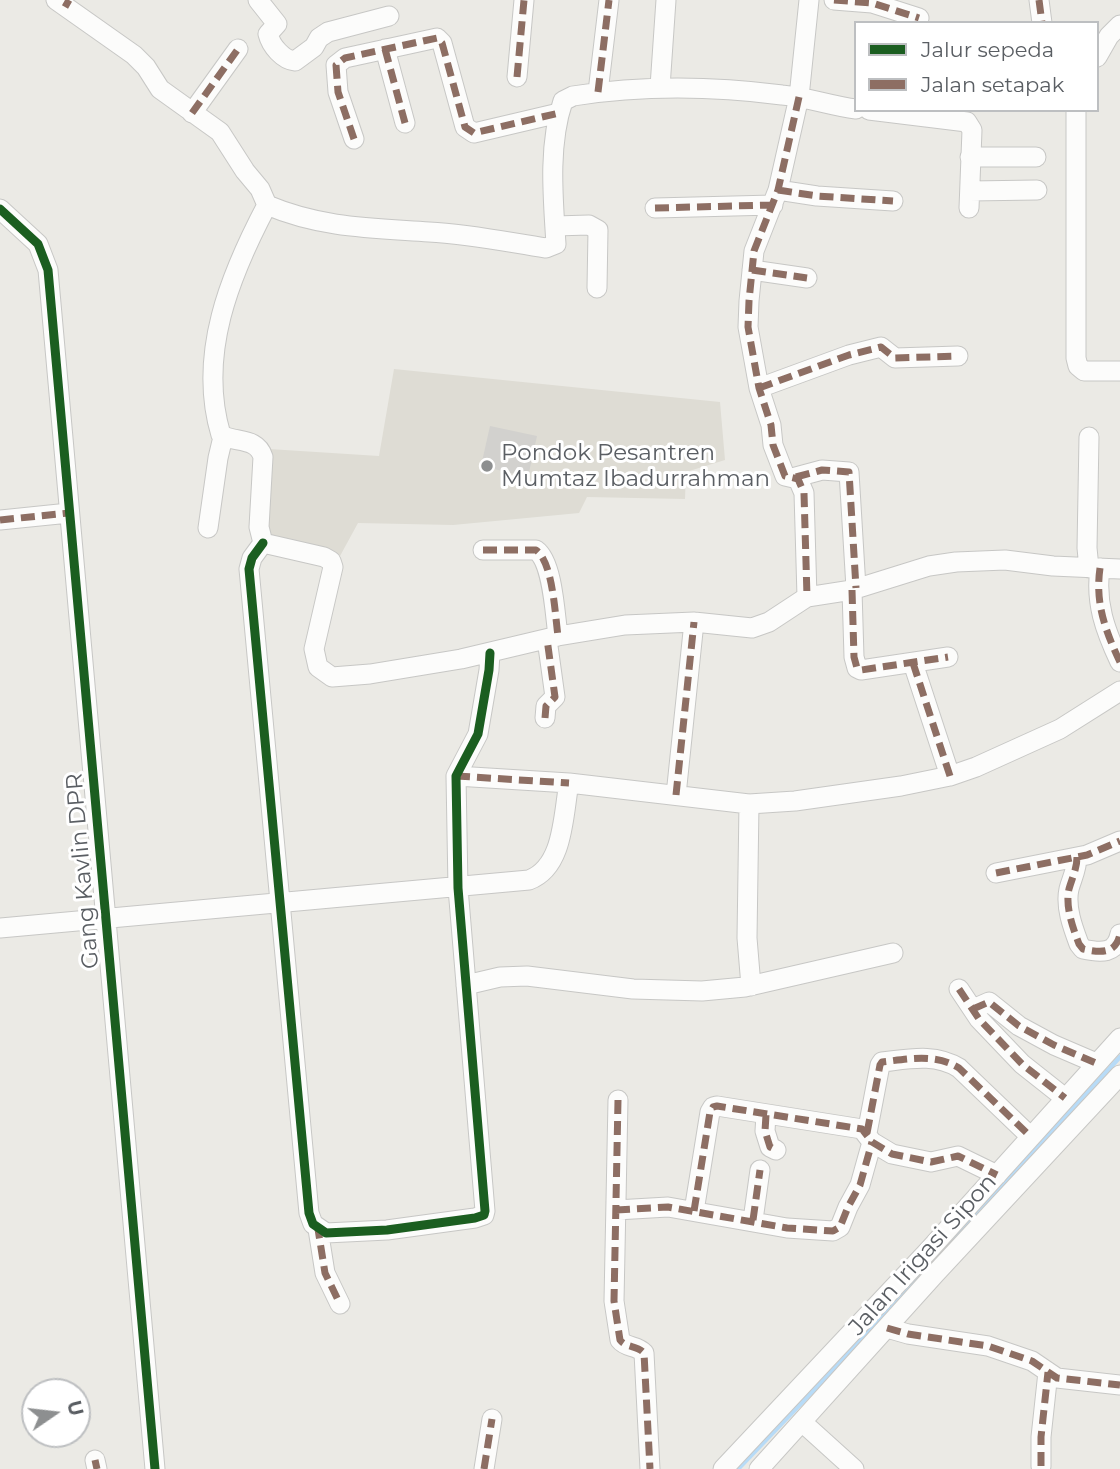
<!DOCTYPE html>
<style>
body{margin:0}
#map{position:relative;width:1120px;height:1469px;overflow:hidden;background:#ebeae5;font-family:Montserrat,sans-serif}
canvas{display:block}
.legend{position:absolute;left:854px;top:21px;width:245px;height:91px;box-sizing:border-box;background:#fff;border:2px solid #bdbfc1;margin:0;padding:9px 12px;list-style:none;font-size:21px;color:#5a5e63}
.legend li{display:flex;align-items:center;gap:14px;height:35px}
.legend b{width:35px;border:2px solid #bdbfc1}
.north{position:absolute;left:21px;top:1378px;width:70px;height:70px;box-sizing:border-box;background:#fff;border:2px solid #bdbfc1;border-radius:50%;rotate:76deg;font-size:19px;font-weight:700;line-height:28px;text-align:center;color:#5a5e63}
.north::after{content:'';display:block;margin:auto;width:24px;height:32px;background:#8d8f90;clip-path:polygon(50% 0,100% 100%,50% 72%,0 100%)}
</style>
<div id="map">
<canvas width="1120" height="1469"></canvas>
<ul class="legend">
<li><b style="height:9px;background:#1b5e20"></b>Jalur sepeda</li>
<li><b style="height:9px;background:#8d6e63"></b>Jalan setapak</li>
</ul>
<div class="north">U</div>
</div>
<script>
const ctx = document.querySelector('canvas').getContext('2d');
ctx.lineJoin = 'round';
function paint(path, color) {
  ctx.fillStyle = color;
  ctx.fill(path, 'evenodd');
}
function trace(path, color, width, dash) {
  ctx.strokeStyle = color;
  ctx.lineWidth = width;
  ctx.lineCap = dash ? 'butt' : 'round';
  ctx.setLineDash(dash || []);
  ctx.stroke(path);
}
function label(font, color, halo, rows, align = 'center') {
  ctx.font = font + ' Montserrat,sans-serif';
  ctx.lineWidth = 6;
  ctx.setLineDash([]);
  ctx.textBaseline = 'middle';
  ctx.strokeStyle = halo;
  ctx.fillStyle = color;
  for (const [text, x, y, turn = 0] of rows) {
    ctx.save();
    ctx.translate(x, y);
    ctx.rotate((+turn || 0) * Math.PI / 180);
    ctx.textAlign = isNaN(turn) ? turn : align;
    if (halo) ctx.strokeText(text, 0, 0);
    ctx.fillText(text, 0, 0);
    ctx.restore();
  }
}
paint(new Path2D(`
 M394,369L720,402L725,460L686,472L685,499L587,497L579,513L453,525L358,523L340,556L280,544L265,537L269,449L379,456Z`), '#dedcd4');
trace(new Path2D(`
 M738,1469L836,1367L1120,1057`), '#b7dbf7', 4.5);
paint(new Path2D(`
 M490,426L537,436L528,477L481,466Z`), '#d2d1ce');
const minor = new Path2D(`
 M56,0L134,55L146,67L160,89L220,132L245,171L260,189L267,205C321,228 372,228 429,232C469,234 507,242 546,248L556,244C553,198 548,145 563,101L573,96C643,85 712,86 782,95C807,97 831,106 856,109
 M258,0L277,24L268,34C271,46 283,60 295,61L314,47L319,38L328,32L389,16
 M834,0L872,3L919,18
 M1039,0L1042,23
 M385,49L405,123
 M1097,57L1109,36L1120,25
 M517,77L524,0
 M660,87L666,0
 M598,92L609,0
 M869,110L967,122L972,130L969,208
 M1076,110V358L1078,366L1084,371H1120
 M192,113L238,49
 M354,139L338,92L336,65L345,58L437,38L442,43L465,127L474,133L559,113
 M970,157H1036
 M778,190L817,196L893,201
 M970,191L1037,190
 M655,208L773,205
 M0,209L38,244L48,270L155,1469
 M555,226L589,225L598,230L597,288
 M752,270L807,278
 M759,388L849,355L881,347L895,358L958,356
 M796,477L822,470L849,472L856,588
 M0,520L69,513
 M208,528L218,458L223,437
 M263,543L252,558L249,569L309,1213L313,1224L326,1233L387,1230L475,1218L484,1215L485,1211L458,888L456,776L478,734L489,670L490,653
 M263,543L324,557L331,561L333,567L314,649L318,667L332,677L370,674L461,659L558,636L625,625L694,622L752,628L769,622L807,597L852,590L929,566L956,562L1005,560L1053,566L1120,569
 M263,543L259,527L263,457C257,437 236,443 221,435C197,355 230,275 267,205
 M483,550H536C553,562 555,615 558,636
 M1089,568L1087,548L1089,437
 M1100,568C1095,603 1105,630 1120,662
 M852,590L854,657L857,668L861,670L948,657
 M807,597L804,493L798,479L785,476L773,445L771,425L759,388L748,327L749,301L754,251L778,190L799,97L809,0
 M913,663L950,776
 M545,718L546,706L555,697L547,639
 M456,776L569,783L749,804L795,801L901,786L950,776L976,767L1060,729L1120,691
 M676,795L694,622
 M749,804L747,938L751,986
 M1077,857C1077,869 1072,878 1069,889C1065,907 1073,928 1079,944L1083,949C1101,953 1116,954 1120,934
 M996,873L1087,855L1120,841
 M0,928L529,880C564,867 563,815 569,783
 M466,985L500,977L527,976L633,989L702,991L745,987L893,953
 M959,989L979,1019L1022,1064L1065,1098
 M973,1009L989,1002L1019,1026L1054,1045L1096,1063
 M618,1100L614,1301L620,1340C626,1348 637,1345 644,1353L650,1469
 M766,1115L765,1131L770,1147L776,1150
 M867,1133L880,1065L882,1062C909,1059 935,1053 959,1068L1031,1137
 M616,1210L668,1207L787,1228L833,1231L840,1227L848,1207L860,1185L872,1142
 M694,1211L710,1112L713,1107L717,1106L862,1129L872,1142L892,1154L931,1162L958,1156L997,1175
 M753,1220L760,1170
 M318,1229L325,1273L340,1304
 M887,1328L908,1334L988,1346L1032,1361L1057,1378L1120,1385
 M802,1422L854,1469
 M95,1460L97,1469
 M1041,1466V1437L1048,1372
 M484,1469L492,1419
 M723,1469L929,1250L1120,1038
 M759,1469L935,1274L1120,1075`);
trace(minor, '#c7c7c5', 21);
trace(minor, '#fcfcfb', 19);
trace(new Path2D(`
 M834,0L872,3L919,18
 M1039,0L1042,23
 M65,7L69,0
 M385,49L405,123
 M517,77L524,0
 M598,92L609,0
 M799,97L778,190L754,251L749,301L748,327L759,388L771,425L773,445L785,476L798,479L804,493L807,597
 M192,113L238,49
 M354,139L338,92L336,65L345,58L437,38L442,43L465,127L474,133L559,113
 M778,190L817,196L893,201
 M655,208L773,205
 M752,270L807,278
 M759,388L849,355L881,347L895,358L958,356
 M796,477L822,470L849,472L856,588
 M0,520L69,513
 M483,550H536C553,562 555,615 558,636
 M1100,568C1095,603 1105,630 1120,662
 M852,590L854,657L857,668L861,670L948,657
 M913,663L950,776
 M545,718L546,706L555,697L547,639
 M456,776L569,783
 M676,795L694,622
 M1077,857C1077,869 1072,878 1069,889C1065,907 1073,928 1079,944L1083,949C1101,953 1116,954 1120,934
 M996,873L1087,855L1120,841
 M959,989L979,1019L1022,1064L1065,1098
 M973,1009L989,1002L1019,1026L1054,1045L1096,1063
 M618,1100L614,1301L620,1340C626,1348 637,1345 644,1353L650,1469
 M766,1115L765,1131L770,1147L776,1150
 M867,1133L880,1065L882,1062C909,1059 935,1053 959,1068L1031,1137
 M616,1210L668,1207L787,1228L833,1231L840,1227L848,1207L860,1185L872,1142
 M694,1211L710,1112L713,1107L717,1106L862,1129L872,1142L892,1154L931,1162L958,1156L997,1175
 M753,1220L760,1170
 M322,1231L318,1229L325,1273L340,1304
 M887,1328L908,1334L988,1346L1032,1361L1057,1378L1120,1385
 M95,1460L97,1469
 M1041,1466V1437L1048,1372
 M484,1469L492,1419`), '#8d6e63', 7, [14, 7]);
trace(new Path2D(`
 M0,209L38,244L48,270L155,1469
 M263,543L252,558L249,569L309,1213L313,1224L326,1233L387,1230L475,1218L484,1215L485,1211L458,888L456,776L478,734L489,670L490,653`), '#1b5e20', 9);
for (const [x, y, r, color] of [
 [487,466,7,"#8d8f90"]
]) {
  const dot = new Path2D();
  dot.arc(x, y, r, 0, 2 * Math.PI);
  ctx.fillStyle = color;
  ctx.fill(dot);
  trace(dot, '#fff', 2.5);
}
label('23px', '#5a5e63', '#fff', [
 ["Pondok Pesantren",501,453],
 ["Mumtaz Ibadurrahman",501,479]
], 'left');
label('23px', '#5a5e63', '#fff', [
 ["Gang Kavlin DPR",83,871,-95],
 ["Jalan Irigasi Sipon",923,1255,-48]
]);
</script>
